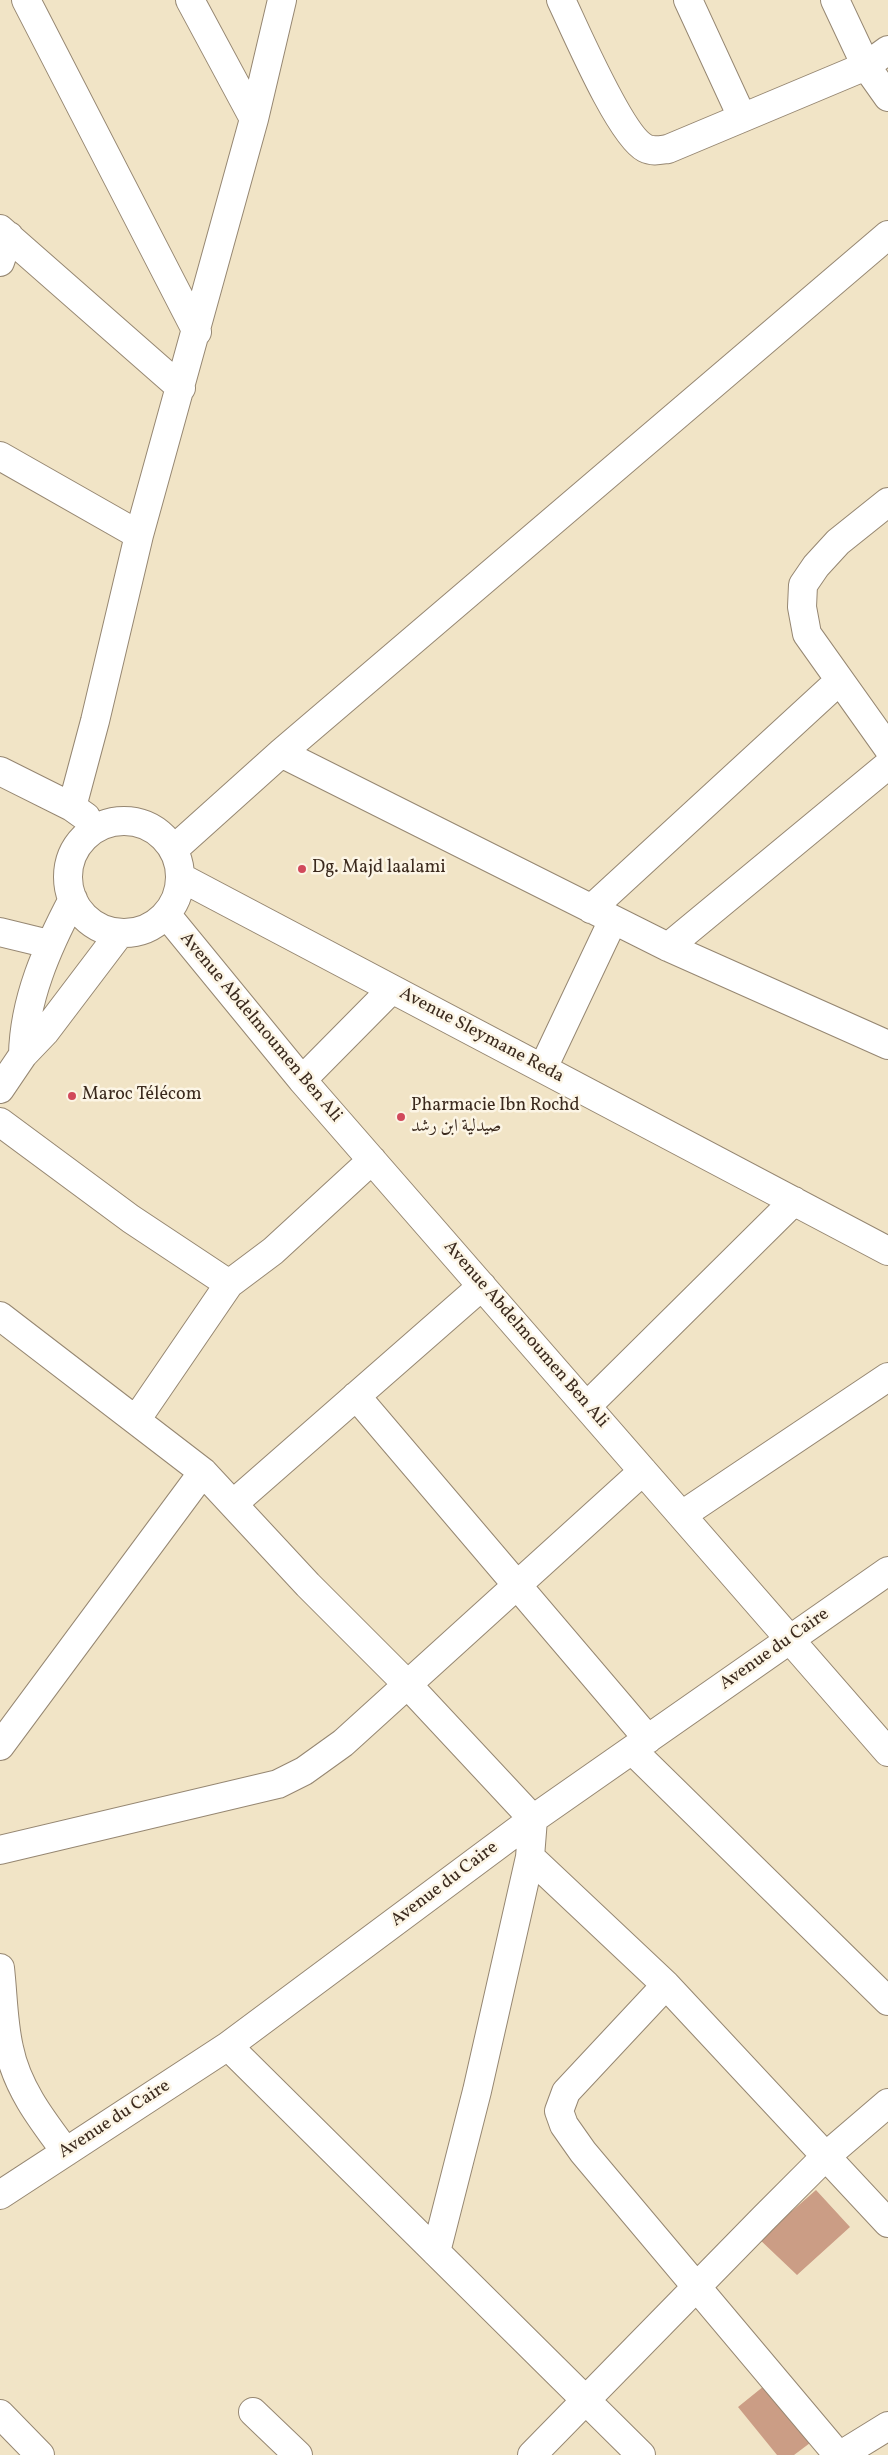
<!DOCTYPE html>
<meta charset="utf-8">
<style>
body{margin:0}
canvas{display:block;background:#f1e4c6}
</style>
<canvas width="888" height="2455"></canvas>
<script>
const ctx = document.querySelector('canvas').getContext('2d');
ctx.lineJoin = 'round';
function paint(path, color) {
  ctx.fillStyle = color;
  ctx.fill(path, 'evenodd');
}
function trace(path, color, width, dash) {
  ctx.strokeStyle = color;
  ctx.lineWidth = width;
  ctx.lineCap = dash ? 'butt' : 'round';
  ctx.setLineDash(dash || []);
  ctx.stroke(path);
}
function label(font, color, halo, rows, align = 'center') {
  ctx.font = font + ' Vollkorn,Amiri,serif';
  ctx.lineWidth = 5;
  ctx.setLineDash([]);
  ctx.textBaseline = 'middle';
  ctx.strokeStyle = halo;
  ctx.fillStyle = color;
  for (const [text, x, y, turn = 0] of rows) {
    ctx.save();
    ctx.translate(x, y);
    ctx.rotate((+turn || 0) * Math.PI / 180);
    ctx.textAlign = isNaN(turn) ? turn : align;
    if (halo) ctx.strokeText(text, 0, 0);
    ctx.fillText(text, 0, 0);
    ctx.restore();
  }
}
paint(new Path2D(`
 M816,2190L850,2227L797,2275L757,2237L788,2207L792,2211Z
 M764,2386L810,2443L794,2455H777L738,2407Z`), '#cb9d85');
const minor = new Path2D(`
 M26,0L197,332
 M190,0L254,119
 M561,0C575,29 620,135 645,148C653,152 660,150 668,149L866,66L888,50
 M688,0L742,117
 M835,0L866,66L888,97
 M0,229L181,388
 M0,262L9,236
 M0,456L139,535
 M888,502L838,542L816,566L803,585L802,607L807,634L888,748
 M281,753L668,947L888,1045
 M0,771L72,807L86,817
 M72,807L95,721L139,535L254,119L282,0
 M68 877a56 56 0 1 1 112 0a56 56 0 1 1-112 0Z
 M173,850L281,753L888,235
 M180,877L888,1251
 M591,909L839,681
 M166,914L302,1080L888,1752
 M0,932L49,944
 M668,947L888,765
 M23,1055C24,1000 47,948 73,899
 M543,1068L613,920
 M302,1080L392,989
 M0,1089L23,1055L45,1032L120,933
 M0,1122L131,1219L229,1284L273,1251L372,1160
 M0,1316L203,1472L308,1585L407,1684L533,1819L530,1857L666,1985L566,2092L559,2111L564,2125L583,2152L838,2455
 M356,1396L648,1739
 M587,1406L794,1201
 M136,1420L229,1284
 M233,1504L482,1286
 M682,1515L888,1377
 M0,1746L203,1472
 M632,1750L888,2001
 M0,1850L278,1784L304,1771L343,1743L643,1471
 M0,1968C3,1994 3,2022 9,2048C17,2088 42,2120 66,2152
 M666,1985L888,2223
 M228,2046L641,2455
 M0,2195L228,2046L533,1819L888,1571
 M436,2252L477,2091L530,1857
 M253,2412L298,2455
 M0,2414L40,2455
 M532,2455L764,2218L825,2157L888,2103
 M841,2455L888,2426`);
trace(minor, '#968772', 30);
trace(minor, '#fff', 28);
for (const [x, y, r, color] of [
 [302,869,5,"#d1495b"],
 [72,1096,5,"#d1495b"],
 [401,1117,5,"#d1495b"]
]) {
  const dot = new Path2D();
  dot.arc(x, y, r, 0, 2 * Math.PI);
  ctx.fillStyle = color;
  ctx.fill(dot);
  trace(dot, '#fcf5e5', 2);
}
label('18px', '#3b2a1e', '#fcf5e5', [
 ["Dg. Majd laalami",312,869],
 ["Maroc Télécom",82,1096],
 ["Pharmacie Ibn Rochd",411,1107],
 ["صيدلية ابن رشد",411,1128]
], 'left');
label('18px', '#3b2a1e', '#fcf5e5', [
 ["Avenue Abdelmoumen Ben Ali",260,1028,50],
 ["Avenue Sleymane Reda",481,1036,28],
 ["Avenue Abdelmoumen Ben Ali",525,1335,49],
 ["Avenue du Caire",775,1650,-35],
 ["Avenue du Caire",445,1885,-37],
 ["Avenue du Caire",115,2120,-33]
]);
</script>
